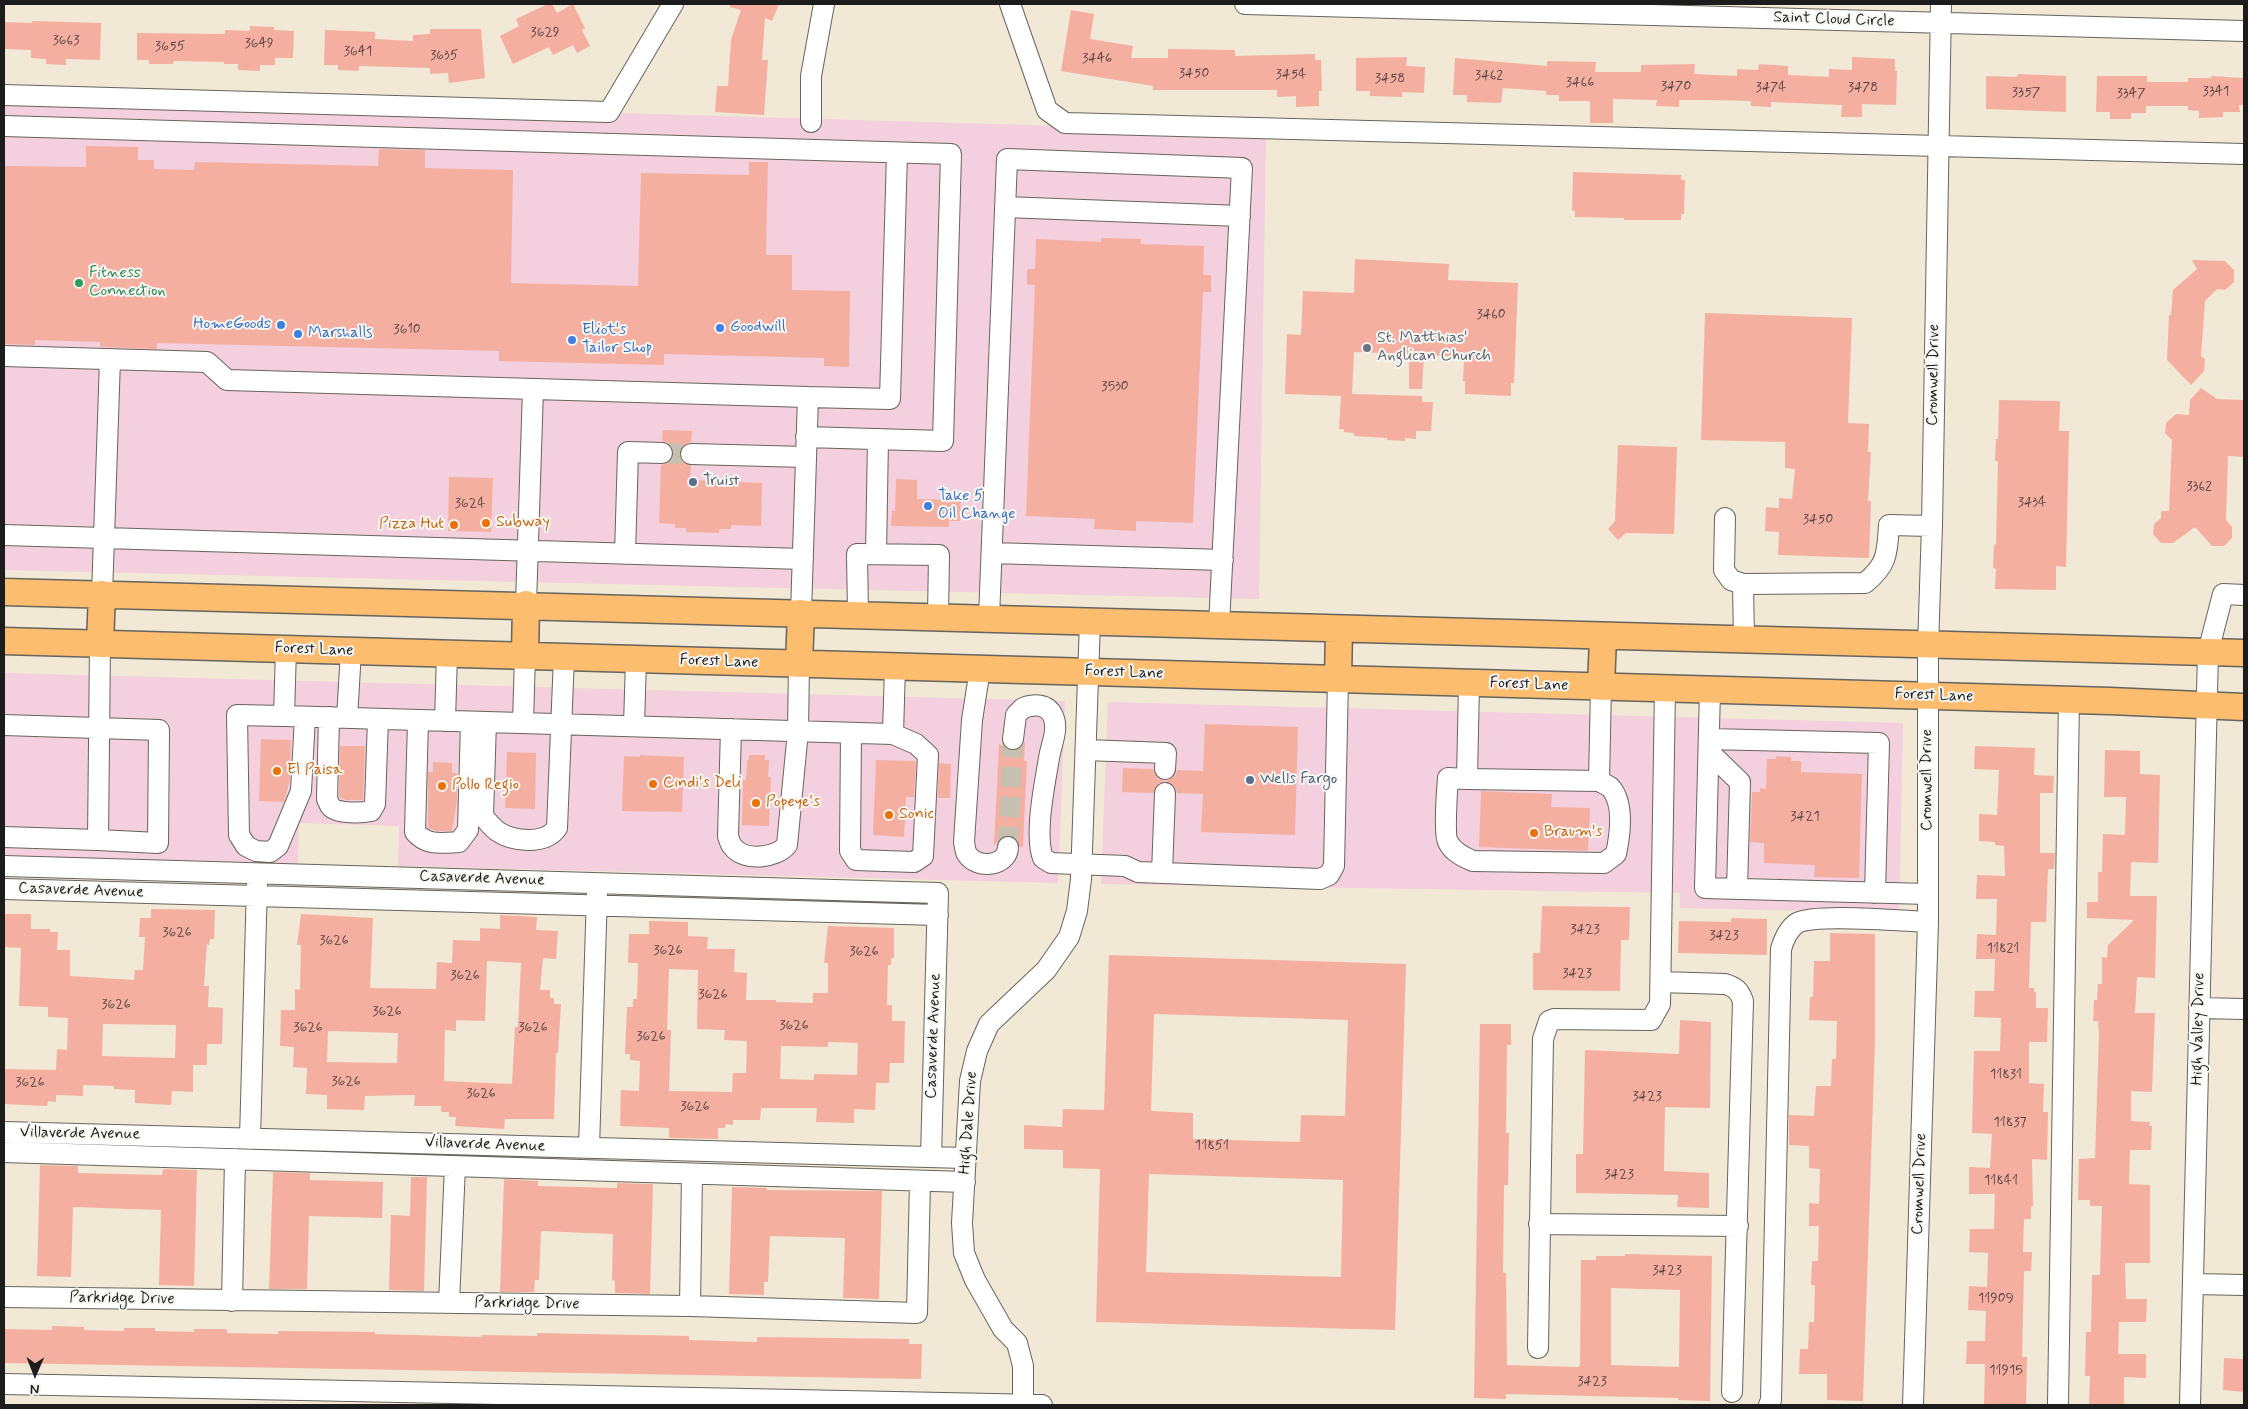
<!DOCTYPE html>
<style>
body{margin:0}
#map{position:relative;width:2248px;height:1409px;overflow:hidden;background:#f1e9d5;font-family:Mynerve,sans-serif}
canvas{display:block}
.frame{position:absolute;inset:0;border:5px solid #1c1c1c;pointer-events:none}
.north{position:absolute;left:10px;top:1349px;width:50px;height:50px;-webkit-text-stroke:4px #f6f6f2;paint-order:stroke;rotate:181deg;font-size:14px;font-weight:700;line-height:20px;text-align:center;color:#1c1c1c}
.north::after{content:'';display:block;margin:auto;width:18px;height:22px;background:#1c1c1c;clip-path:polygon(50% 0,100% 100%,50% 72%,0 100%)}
</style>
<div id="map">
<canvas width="2248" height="1409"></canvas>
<div class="frame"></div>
<div class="north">N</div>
</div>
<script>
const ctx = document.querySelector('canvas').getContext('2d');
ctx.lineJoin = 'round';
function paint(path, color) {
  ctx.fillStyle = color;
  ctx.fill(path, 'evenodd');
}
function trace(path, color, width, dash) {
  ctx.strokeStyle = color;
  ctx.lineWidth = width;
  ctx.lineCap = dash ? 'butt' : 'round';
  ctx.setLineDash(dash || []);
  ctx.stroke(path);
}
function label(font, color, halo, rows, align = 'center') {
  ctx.font = font + ' Mynerve,sans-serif';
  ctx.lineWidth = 4;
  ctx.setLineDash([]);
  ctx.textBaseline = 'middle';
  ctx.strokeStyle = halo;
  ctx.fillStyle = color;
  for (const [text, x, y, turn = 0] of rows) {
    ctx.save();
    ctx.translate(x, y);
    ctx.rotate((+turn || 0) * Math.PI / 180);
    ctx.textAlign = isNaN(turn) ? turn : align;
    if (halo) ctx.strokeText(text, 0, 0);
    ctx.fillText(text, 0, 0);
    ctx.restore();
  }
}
paint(new Path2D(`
 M4,95L1266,132L1259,599L4,570Z
 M4,673L1065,701L1058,883L398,866L399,826L299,823L298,864L4,856Z
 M1108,702L1903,723L1899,913L1680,908V893L1101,884Z`), '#f4cfde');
paint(new Path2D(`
 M548,4H552L557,13L573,4L585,28L582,30L590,46L577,53L573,45L553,55L549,47L513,64L500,36L519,26L516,19Z
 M730,4H779L772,21L765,18L762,60H768L764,115L715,112L717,86H728L731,40L741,10L730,7Z
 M1071,10L1094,14L1090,39L1133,46L1131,58H1168V49L1235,50V56L1315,54V60H1321L1322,91H1319V106L1296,107V96L1277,97V90H1153V86L1061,71Z
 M32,21L101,23L100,60L66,59V65L46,64V59L31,58V50L4,49V22L32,23Z
 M250,26L274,27V30L294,31L293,58H275V65H260V71L238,70V64H224V62L174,61L173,64H149V60H137V33L225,34V30L250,31Z
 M430,29H481L485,78L449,83L448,73L430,74V68L359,66V71L338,70V65H324L325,30L375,32V39L413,41V35L430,34Z
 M1407,57L1406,66L1425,67L1424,93L1402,92V97L1370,96V91H1356V58Z
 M1852,57L1895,59V71H1897L1896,105L1862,104V117H1841L1842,105L1771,102V107L1751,106V101L1710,100H1679V107L1656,106L1657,100L1613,99V123H1590V101H1559V95H1546V91L1503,88L1501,103L1467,102V95H1453L1455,58L1547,66V61L1596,62L1595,72H1641V65L1695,64L1694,74L1737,76V69L1758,70L1759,64L1788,66V75L1829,77V69L1852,70Z
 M2018,74L2066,76V112L1986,109V76L2017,77Z
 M2097,76H2147V82H2188V78H2211V76L2244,78V105H2239L2240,112H2223V117L2199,118V111L2188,110V106H2146V113H2131V119H2110V112H2096Z
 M86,146L138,147V160H154V169L194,170L195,162L378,166L379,149L425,150V168L513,170L511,283L638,286L641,173L749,175V162H768L766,255H792V290L850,291L849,367L824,366V358L664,354V365L499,361V351L157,343V349L100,347V342L35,340V345L4,344V166L86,167Z
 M1573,172L1681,175V180H1685L1684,214H1681V220H1624V218L1575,217V211H1572Z
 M1101,238L1141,239V244L1204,246L1203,275H1211V292H1203L1193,523L1136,521V531L1094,529L1095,519L1026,516L1035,285L1027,284V269H1035L1036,239L1101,242Z
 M1355,259L1449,264L1448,280L1518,283L1514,383H1511V396L1465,394V381H1463L1464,362H1461L1462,357L1424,355L1422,389H1409V354L1354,352L1352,394L1422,396V402H1433L1431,431H1416V439L1405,438V441L1387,440V438L1354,436V433L1344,432V429H1339L1341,396L1285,394L1287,334L1301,335L1303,291L1354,293Z
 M2192,260L2225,261L2234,270V282L2225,290L2217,289L2205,301L2201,356L2205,359L2204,371L2191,385L2167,360L2169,315H2171L2173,290L2197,269Z
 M1705,313L1852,318L1848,423L1869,424L1868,452H1871L1868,501H1871L1869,558L1778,555L1779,532L1765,531L1766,507L1779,508V498L1792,499L1795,469L1785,468V442L1701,440Z
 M2201,388L2217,399L2244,400V457L2228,456L2226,520L2232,527V538L2224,546H2212L2195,527L2173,543H2161L2153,534L2154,524L2161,518V511H2169L2172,440L2165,433L2166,423L2176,414L2189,415L2190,400Z
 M1999,400L2060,401L2059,431H2069L2066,567L2056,566V590L1995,589L1996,569L1993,568L1994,545H1996L1998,461H1995L1996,439H1998Z
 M663,430L692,431L691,442L685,444L679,453L681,460L691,466L690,480L762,483L761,526L731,525V529H719V533L686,532V528H675V524L659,523L661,465L672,460L674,453L669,443L662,441Z
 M1618,445L1677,447L1674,534L1626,533L1618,540L1608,529L1615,521Z
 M449,477L493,478L491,532L448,531Z
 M896,479L917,480V499L961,500L960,521H949V527L891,526L892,511H895Z
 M1205,724L1298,727L1295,835L1201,832L1203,794L1177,793L1175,787L1166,781L1159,783L1153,793L1122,792L1123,768L1153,769L1158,779L1165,781L1175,776L1177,770L1203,771Z
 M261,739L291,740L290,780L284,802L259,801Z
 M1025,741L1024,761H1027L1023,847H1020L1016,839L1010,835L1000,839L994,846L999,744L1012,751L1018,750Z
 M340,746H365L363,800H346L339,797Z
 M1975,746L2035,748L2034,775L2054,776L2053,793H2040V853H2055L2054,869H2048L2046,922H2031L2029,988H2034V992H2036V1008H2048L2047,1042H2029V1083L2044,1084L2043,1112H2048L2047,1160L2032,1159L2033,1206H2031V1219H2024L2023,1252H2032L2031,1271H2024L2022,1357H2027L2026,1405H1984L1985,1364H1966L1967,1341H1985L1986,1311L1968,1310L1969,1286L1987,1287L1988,1253L1969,1252L1970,1229H1994L1995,1194H1969V1167L1990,1168L1992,1134L1972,1133L1974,1051H2000L2001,1018L1974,1017L1975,991H1994L1995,959H1976L1977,934L1996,935L1997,899H1976L1977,875L2005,876L2004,846L1995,845V842L1979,841V814L1997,815L1999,770L1974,769Z
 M2105,750L2140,751V774L2160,775L2158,863L2131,862L2130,896H2157L2155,978L2137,977L2135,1013H2155L2152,1092L2131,1091V1121L2150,1122L2149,1126H2152L2151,1150H2130L2129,1184L2150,1185V1263H2125L2126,1299H2147L2146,1322H2119L2118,1354H2146V1378L2124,1377V1405H2089L2090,1376H2085L2086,1332H2091L2092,1275H2100L2102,1206H2090V1200H2078L2079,1159L2095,1158L2099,1035L2098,1021H2093L2094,1000H2097L2098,984H2102V957L2107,958L2108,945L2134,920L2087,918V902H2098V872H2102L2103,834L2125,835L2126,797H2104Z
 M507,752L536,753L535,809L505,808Z
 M640,755L684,757L682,812L622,811L624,756L640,757Z
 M749,755H765V760H769L768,777H771L769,826L742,825L743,780H746L747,760H749Z
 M1776,756L1791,757V761H1801V772L1862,774L1859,878L1814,877L1815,865L1764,863V843L1750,842L1752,792H1760V788L1766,789L1767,759H1776Z
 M876,760L915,761L916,762L914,797H906L904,837L873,835Z
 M433,762L452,763V773H457V801L452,831H436L428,828V772H433Z
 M939,763L951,764L950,798H938Z
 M1481,791L1552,794L1551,807L1590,808L1588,851L1479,847Z
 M1542,906L1630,907L1629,940H1621L1620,991L1533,990V953H1540Z
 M151,909L215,910L214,939H210L209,945L207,944L204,986H209L208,1007L223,1008L222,1044H207V1065H193V1092L172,1091L171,1105L135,1103V1090L114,1089V1086L83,1085V1096L56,1095V1102L48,1101L47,1106L4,1104V1069L56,1070L57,1049L67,1050L68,1018L48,1017V1007L19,1006L21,948L4,947V914H31V929H50V932H58L57,950H70V976L134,980L135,970H143L145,937H139L140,918H151ZM103,1024L176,1025L175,1058L102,1056Z
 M301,914L373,918L370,988L436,989L437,962L452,963L453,940L480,941V928L500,929V915L537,917L536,930L558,931L556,959L543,958L540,990H550V998H554V1004H561L558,1053H556L554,1119H505L504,1129L455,1126L456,1117H449V1112H441V1106H414L415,1095L365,1096L364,1110L327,1109V1095L306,1094L307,1068L293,1067L294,1047L280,1046L281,1010H295V989L300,990L301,945H297ZM487,961L521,963L518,1027H515L512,1084L444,1081L445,1030L456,1031V1020L485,1021ZM328,1031L398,1033L397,1063L327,1062Z
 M1731,918L1767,919V955L1678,953L1679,921L1731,922Z
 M649,921L688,922V936L708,937L707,949H735L734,972L747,973L746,1000H776V1002L813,1003V993H828V963H824L828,926L894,928V958H891V965H888L887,1005H892V1021H905L904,1063H890L889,1083H876L875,1110L854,1109V1123L816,1122L817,1108H761L760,1120H733V1125L725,1124V1128H718V1139L669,1138V1128L620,1126L621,1090L639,1091L640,1061L630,1060V1054H625L627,1007H633V999H637L638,963H628L629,934H649ZM669,969L698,970L697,1029L725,1030L724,1040L747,1041L746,1073H733L732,1092L669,1091L671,1030H667ZM828,1042L858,1043L857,1075L814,1074V1080L780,1079L781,1046L828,1047Z
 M1830,933L1875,934V1041L1863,1401L1827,1400V1374H1799L1800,1349H1808L1809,1322H1814L1815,1285H1811L1812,1261H1818L1819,1226H1809V1203L1819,1204L1820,1169L1809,1168V1146L1789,1145V1115L1814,1116L1816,1086H1831L1832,1059H1836L1837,1021L1809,1020L1810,997H1813L1814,961H1830Z
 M1109,955L1406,964L1395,1330L1096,1322L1100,1169L1063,1168V1150L1024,1149V1125L1062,1127L1063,1109L1104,1110ZM1154,1014L1348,1020L1345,1116L1301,1115L1300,1142L1193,1139V1113L1151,1111ZM1149,1174L1343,1180L1341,1277L1146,1272Z
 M1680,1020L1711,1022L1710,1108L1665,1107L1664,1171L1709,1173V1208L1677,1207L1678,1195L1576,1193V1154H1583L1585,1050L1679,1054Z
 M1480,1024H1511V1045H1507L1506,1133H1509L1508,1185H1504L1503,1273H1506L1507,1365L1578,1367L1580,1365L1581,1260H1596V1256H1625V1254L1712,1256L1710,1401L1678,1400V1398L1506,1394V1399L1474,1398ZM1611,1288L1680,1290L1679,1367L1611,1365Z
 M40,1165L78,1166V1173L162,1175L163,1169L197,1170L194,1286L159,1285L161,1210L73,1207L71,1277L37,1276Z
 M273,1172L310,1173V1180L383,1182L382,1218L309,1216L307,1289H269Z
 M411,1177H427L424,1291L389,1290L391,1215L410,1216Z
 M504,1179L538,1181V1186L617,1188V1183L653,1184L650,1294L615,1293V1281L612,1280L613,1234L541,1231L539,1280H535L534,1292H500Z
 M732,1187L767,1188V1190L882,1191L879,1299L843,1298L845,1238L770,1236L768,1282H764V1295L729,1294Z
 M52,1326L84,1327V1330L124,1331V1328H155V1331L194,1332V1329H227V1333L278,1334V1331L375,1332V1334L482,1337V1335L537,1336V1333L689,1336V1340L757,1342V1337L909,1339V1344H922L921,1379L4,1363V1329L52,1330Z
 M2224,1358L2244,1359V1392L2223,1390Z`), '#f5afa1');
trace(new Path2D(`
 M662,453L691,454
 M1008,847L1013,739`), '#c6c0b0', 20, [20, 10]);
const minor = new Path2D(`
 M1010,4L1047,110L1065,123L2244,154
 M1245,4L2244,31
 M4,95L609,112L673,4
 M811,122V76L824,4
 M4,126L951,154L943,441L806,437
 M1005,207L1240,216
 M4,356L207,362L227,380L808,397
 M691,454L806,457
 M1725,518L1724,570L1731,580L1743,584
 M4,535L104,538L110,359
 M992,553L1223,560
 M625,554L628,452L662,453
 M876,554L878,439
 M102,594L104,538L803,559
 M526,604L533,389
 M801,613L808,397L890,399L897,153
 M858,614L857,554L939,555L938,617
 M989,618L1007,159L1242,168L1219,625
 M1744,642L1743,584L1865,583C1888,564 1887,553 1889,525L1932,526
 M980,669L972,720L964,842C965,846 965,851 967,854C977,870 1008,866 1008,847
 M1469,683L1467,779L1599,781L1601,687
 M1710,690L1705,888L1928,894
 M284,716L286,649
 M305,717L301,791L278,846L270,852L256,851L246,846L239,835L237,715L284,716L893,734L895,667
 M329,717L327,799C328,801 329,804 331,807C338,814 362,813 371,811L375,804L378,719
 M347,718L351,651
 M418,720L415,832C427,846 441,843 459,842L468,830L471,722
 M445,721L447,654
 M486,722L483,816C487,821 492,827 497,831C513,842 545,845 557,828L564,657
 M523,723L525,656
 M4,725L159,730L158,843L98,840
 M634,726L636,659
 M731,729L728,836C729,839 730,844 733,847C745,862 776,858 787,845L798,731L799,664
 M851,733L850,851L856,860L914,862L923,856L928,755L916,744L893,734
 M1013,739L1016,715L1023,708C1034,704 1047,703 1053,716C1059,729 1051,745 1049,758C1045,783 1034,834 1043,858L1051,863L1125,866L1138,872L1320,879L1329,875L1334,866L1338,679
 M1709,739L1879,743L1875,893
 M1086,750L1166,753L1165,769
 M1709,752L1740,782L1737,889
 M1467,779L1448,778C1447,790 1444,835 1448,842C1453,852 1463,857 1473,861L1604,863L1616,854C1620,835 1625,803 1610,787C1607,785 1602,783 1599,781
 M4,837L98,840L100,644
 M4,866L938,893L931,1157
 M1162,873L1165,793
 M4,889L938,915
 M1661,982L1725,984C1735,987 1739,990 1743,1001L1732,1392
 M2199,1008L2244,1009
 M4,1132L965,1158
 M250,1139L257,883
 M589,1148L597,893
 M4,1152L965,1182
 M1539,1224L1738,1226
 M2193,1284L2244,1285
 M4,1297L690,1306L917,1313L920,1181
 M232,1301L235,1159
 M449,1303L455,1166
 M690,1306L692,1174
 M1538,1348L1543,1039L1549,1021L1554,1019L1651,1020L1660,1004L1665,688
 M4,1384L1042,1405
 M1023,1405V1366L1017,1343L1003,1329L975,1280L964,1253L962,1223L970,1081L977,1051L989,1024L1046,970L1069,937L1077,911L1081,879L1090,621
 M1769,1405L1771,1400L1781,949C1784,939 1788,929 1797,923C1816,913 1902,921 1928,922
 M1913,1405L1928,922V647L1932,526L1941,4
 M2058,1405L2069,699
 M2190,1405L2208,652L2223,594L2244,595`);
const major = new Path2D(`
 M4,592C751,609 1497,636 2244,653
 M4,641L2110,701L2244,707
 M100,644L102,594
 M525,656L526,604
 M799,664L801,613
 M1338,679L1339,629
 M1601,687L1603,637`);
trace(minor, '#67645d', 22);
trace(major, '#67645d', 29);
trace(minor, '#fff', 20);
trace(major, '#fcbd6f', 26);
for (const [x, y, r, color] of [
 [79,283,5,"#2e9e5b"],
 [281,325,5,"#3f7fe0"],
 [720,328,5,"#3f7fe0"],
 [298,334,5,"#3f7fe0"],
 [572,340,5,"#3f7fe0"],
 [1367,348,5,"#6b7280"],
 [693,482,5,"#5c6f8a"],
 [928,506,5,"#3f7fe0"],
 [486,523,5,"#e8710a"],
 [454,525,5,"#e8710a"],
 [277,771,5,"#e8710a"],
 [1250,780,5,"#5c6f8a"],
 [653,784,5,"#e8710a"],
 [442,786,5,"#e8710a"],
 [756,803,5,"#e8710a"],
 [889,815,5,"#e8710a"],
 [1534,833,5,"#e8710a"]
]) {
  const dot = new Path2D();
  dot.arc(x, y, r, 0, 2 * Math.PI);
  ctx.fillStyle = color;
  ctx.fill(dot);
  trace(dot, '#f6f6f2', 2);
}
label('14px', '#52413d', null, [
 ["3629",545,33],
 ["3663",66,41],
 ["3649",259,44],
 ["3655",170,47],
 ["3641",358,52],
 ["3635",444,56],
 ["3446",1097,59],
 ["3450",1194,74],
 ["3454",1291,75],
 ["3462",1489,76],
 ["3458",1390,79],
 ["3466",1580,83],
 ["3470",1676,87],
 ["3474",1771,88],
 ["3478",1863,88],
 ["3341",2216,92],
 ["3357",2026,93],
 ["3347",2131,94],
 ["3460",1491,315],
 ["3610",407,330],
 ["3530",1115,387],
 ["3362",2199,487],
 ["3434",2032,503],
 ["3624",470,504],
 ["3450",1818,520],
 ["3421",1805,817],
 ["3423",1585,930],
 ["3626",177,933],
 ["3423",1724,936],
 ["3626",334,941],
 ["11821",2003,949],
 ["3626",668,951],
 ["3626",864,952],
 ["3423",1577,974],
 ["3626",465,976],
 ["3626",713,995],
 ["3626",116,1005],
 ["3626",387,1012],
 ["3626",794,1026],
 ["3626",308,1028],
 ["3626",533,1028],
 ["3626",651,1037],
 ["11831",2006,1075],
 ["3626",346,1082],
 ["3626",30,1083],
 ["3626",481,1094],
 ["3423",1647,1097],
 ["3626",695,1107],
 ["11837",2010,1123],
 ["11851",1212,1146],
 ["3423",1619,1175],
 ["11841",2001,1181],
 ["3423",1667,1271],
 ["11909",1996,1299],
 ["11915",2006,1371],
 ["3423",1592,1382]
]);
label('16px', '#1c1c1c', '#f6f6f2', [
 ["Saint Cloud Circle",1834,20,2],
 ["Cromwell Drive",1934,375,-89],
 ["Forest Lane",314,650,2],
 ["Forest Lane",719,662,2],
 ["Forest Lane",1124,673,2],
 ["Forest Lane",1529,685,2],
 ["Forest Lane",1934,696,2],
 ["Cromwell Drive",1928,780,-90],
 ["Casaverde Avenue",482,879,2],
 ["Casaverde Avenue",81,891,2],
 ["High Valley Drive",2199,1029,-89],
 ["Casaverde Avenue",934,1036,-88],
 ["High Dale Drive",969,1123,-86],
 ["Villaverde Avenue",80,1134,1],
 ["Villaverde Avenue",485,1145,2],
 ["Cromwell Drive",1920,1184,-88],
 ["Parkridge Drive",122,1299,1],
 ["Parkridge Drive",527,1304,1]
]);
label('16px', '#27864d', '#f6f6f2', [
 ["Fitness",89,274],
 ["Connection",89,292]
], 'left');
label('16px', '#366cbe', '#f6f6f2', [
 ["HomeGoods",271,325,"right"],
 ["Goodwill",730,328],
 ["Eliot's",582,331],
 ["Tailor Shop",582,349],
 ["Marshalls",308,334],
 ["Take 5",938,497],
 ["Oil Change",938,515]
], 'left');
label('16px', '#5b616d', '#f6f6f2', [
 ["St. Matthias'",1377,339],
 ["Anglican Church",1377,357]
], 'left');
label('16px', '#4e5e75', '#f6f6f2', [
 ["Truist",703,482],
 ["Wells Fargo",1260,780]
], 'left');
label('16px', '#c56008', '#f6f6f2', [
 ["Subway",496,523],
 ["Pizza Hut",444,525,"right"],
 ["El Paisa",287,771],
 ["Cindi's Deli",663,784],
 ["Pollo Regio",452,786],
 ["Popeye's",766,803],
 ["Sonic",899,815],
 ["Braum's",1544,833]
], 'left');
</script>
